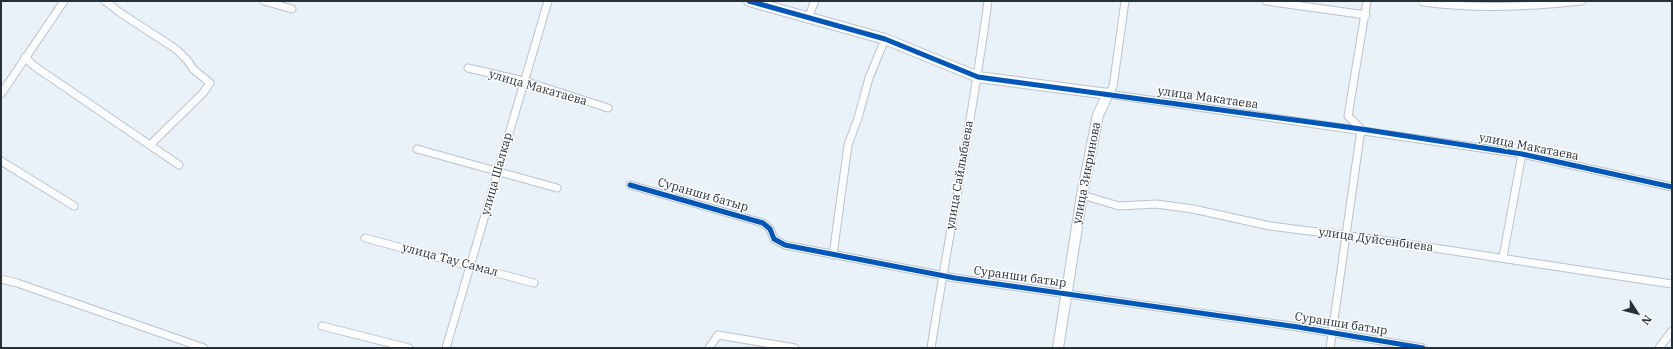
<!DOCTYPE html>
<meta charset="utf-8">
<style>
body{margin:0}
#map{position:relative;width:1673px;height:349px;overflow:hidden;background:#e9f2f9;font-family:"IBM Plex Serif",serif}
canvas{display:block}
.frame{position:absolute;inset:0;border:2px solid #263037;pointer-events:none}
.north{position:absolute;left:1617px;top:293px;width:40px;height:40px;-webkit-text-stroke:3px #fff;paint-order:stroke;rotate:126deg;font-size:11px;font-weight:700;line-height:16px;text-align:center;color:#263037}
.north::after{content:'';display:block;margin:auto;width:14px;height:18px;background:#263037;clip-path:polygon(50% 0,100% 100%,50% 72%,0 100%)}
</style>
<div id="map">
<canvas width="1673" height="349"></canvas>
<div class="frame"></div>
<div class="north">N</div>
</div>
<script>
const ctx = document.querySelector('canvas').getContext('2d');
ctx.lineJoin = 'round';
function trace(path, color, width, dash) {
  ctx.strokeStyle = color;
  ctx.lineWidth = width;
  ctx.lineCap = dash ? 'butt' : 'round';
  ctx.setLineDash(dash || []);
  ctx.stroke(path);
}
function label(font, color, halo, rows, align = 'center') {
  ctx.font = font + ' "IBM Plex Serif",serif';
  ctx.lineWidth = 3;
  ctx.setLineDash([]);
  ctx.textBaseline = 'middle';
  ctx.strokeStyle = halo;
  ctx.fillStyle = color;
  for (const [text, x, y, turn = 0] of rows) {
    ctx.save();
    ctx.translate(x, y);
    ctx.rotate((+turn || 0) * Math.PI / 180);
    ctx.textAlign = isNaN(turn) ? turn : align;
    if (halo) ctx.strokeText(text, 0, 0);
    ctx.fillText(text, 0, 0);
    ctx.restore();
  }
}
const street = new Path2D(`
 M105,1L122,14L176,49L188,61L193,69L210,83L203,93L150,145
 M264,1L292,9
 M1125,1L1113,87L1108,94L1522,154L1672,187
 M1266,1L1366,15
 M1423,2C1475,9 1529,7 1581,1
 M808,18L815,1
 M25,57L34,66L179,165
 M468,68L524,81L608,108
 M1,94L64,1
 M417,149L557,188
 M1,161L74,206
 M630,185L763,223L770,229L774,239L785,245L955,278L1298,327L1423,348
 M1082,195L1119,206L1156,204L1193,209L1270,226L1381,240L1672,284
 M365,238L534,283
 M833,255L848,145L858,118L869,78L885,39
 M1503,257L1522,154
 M1,279L17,283L204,348
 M322,326L409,348
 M446,348L548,1
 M709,348L718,335L795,348
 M931,348C949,232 973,117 988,1
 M1330,348L1361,129L1348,116L1367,1
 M1659,348L1672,331`);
const secondary = new Path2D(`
 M749,1L885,39L978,77L1108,94L1098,115L1082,195L1058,348`);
trace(street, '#bbc3ca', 9);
trace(secondary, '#bbc3ca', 12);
trace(street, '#fcfdfe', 7);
trace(secondary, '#fcfdfe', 10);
trace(new Path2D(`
 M749,1L885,39L978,77L1361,129L1522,154L1672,187
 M630,185L763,223L770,229L774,239L785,245L955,278L1298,327L1423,348`), '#0057b8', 5);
label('12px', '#263037', '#fff', [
 ["улица Макатаева",538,88,16],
 ["улица Макатаева",1208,98,8],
 ["улица Макатаева",1529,147,11],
 ["улица Зикринова",1087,173,-79],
 ["улица Шалкар",497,174,-74],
 ["улица Сайлыбаева",960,175,-80],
 ["Суранши батыр",703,195,16],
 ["улица Дуйсенбиева",1376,240,8],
 ["улица Тау Самал",450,260,15],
 ["Суранши батыр",1020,277,8],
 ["Суранши батыр",1341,324,9]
]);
</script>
